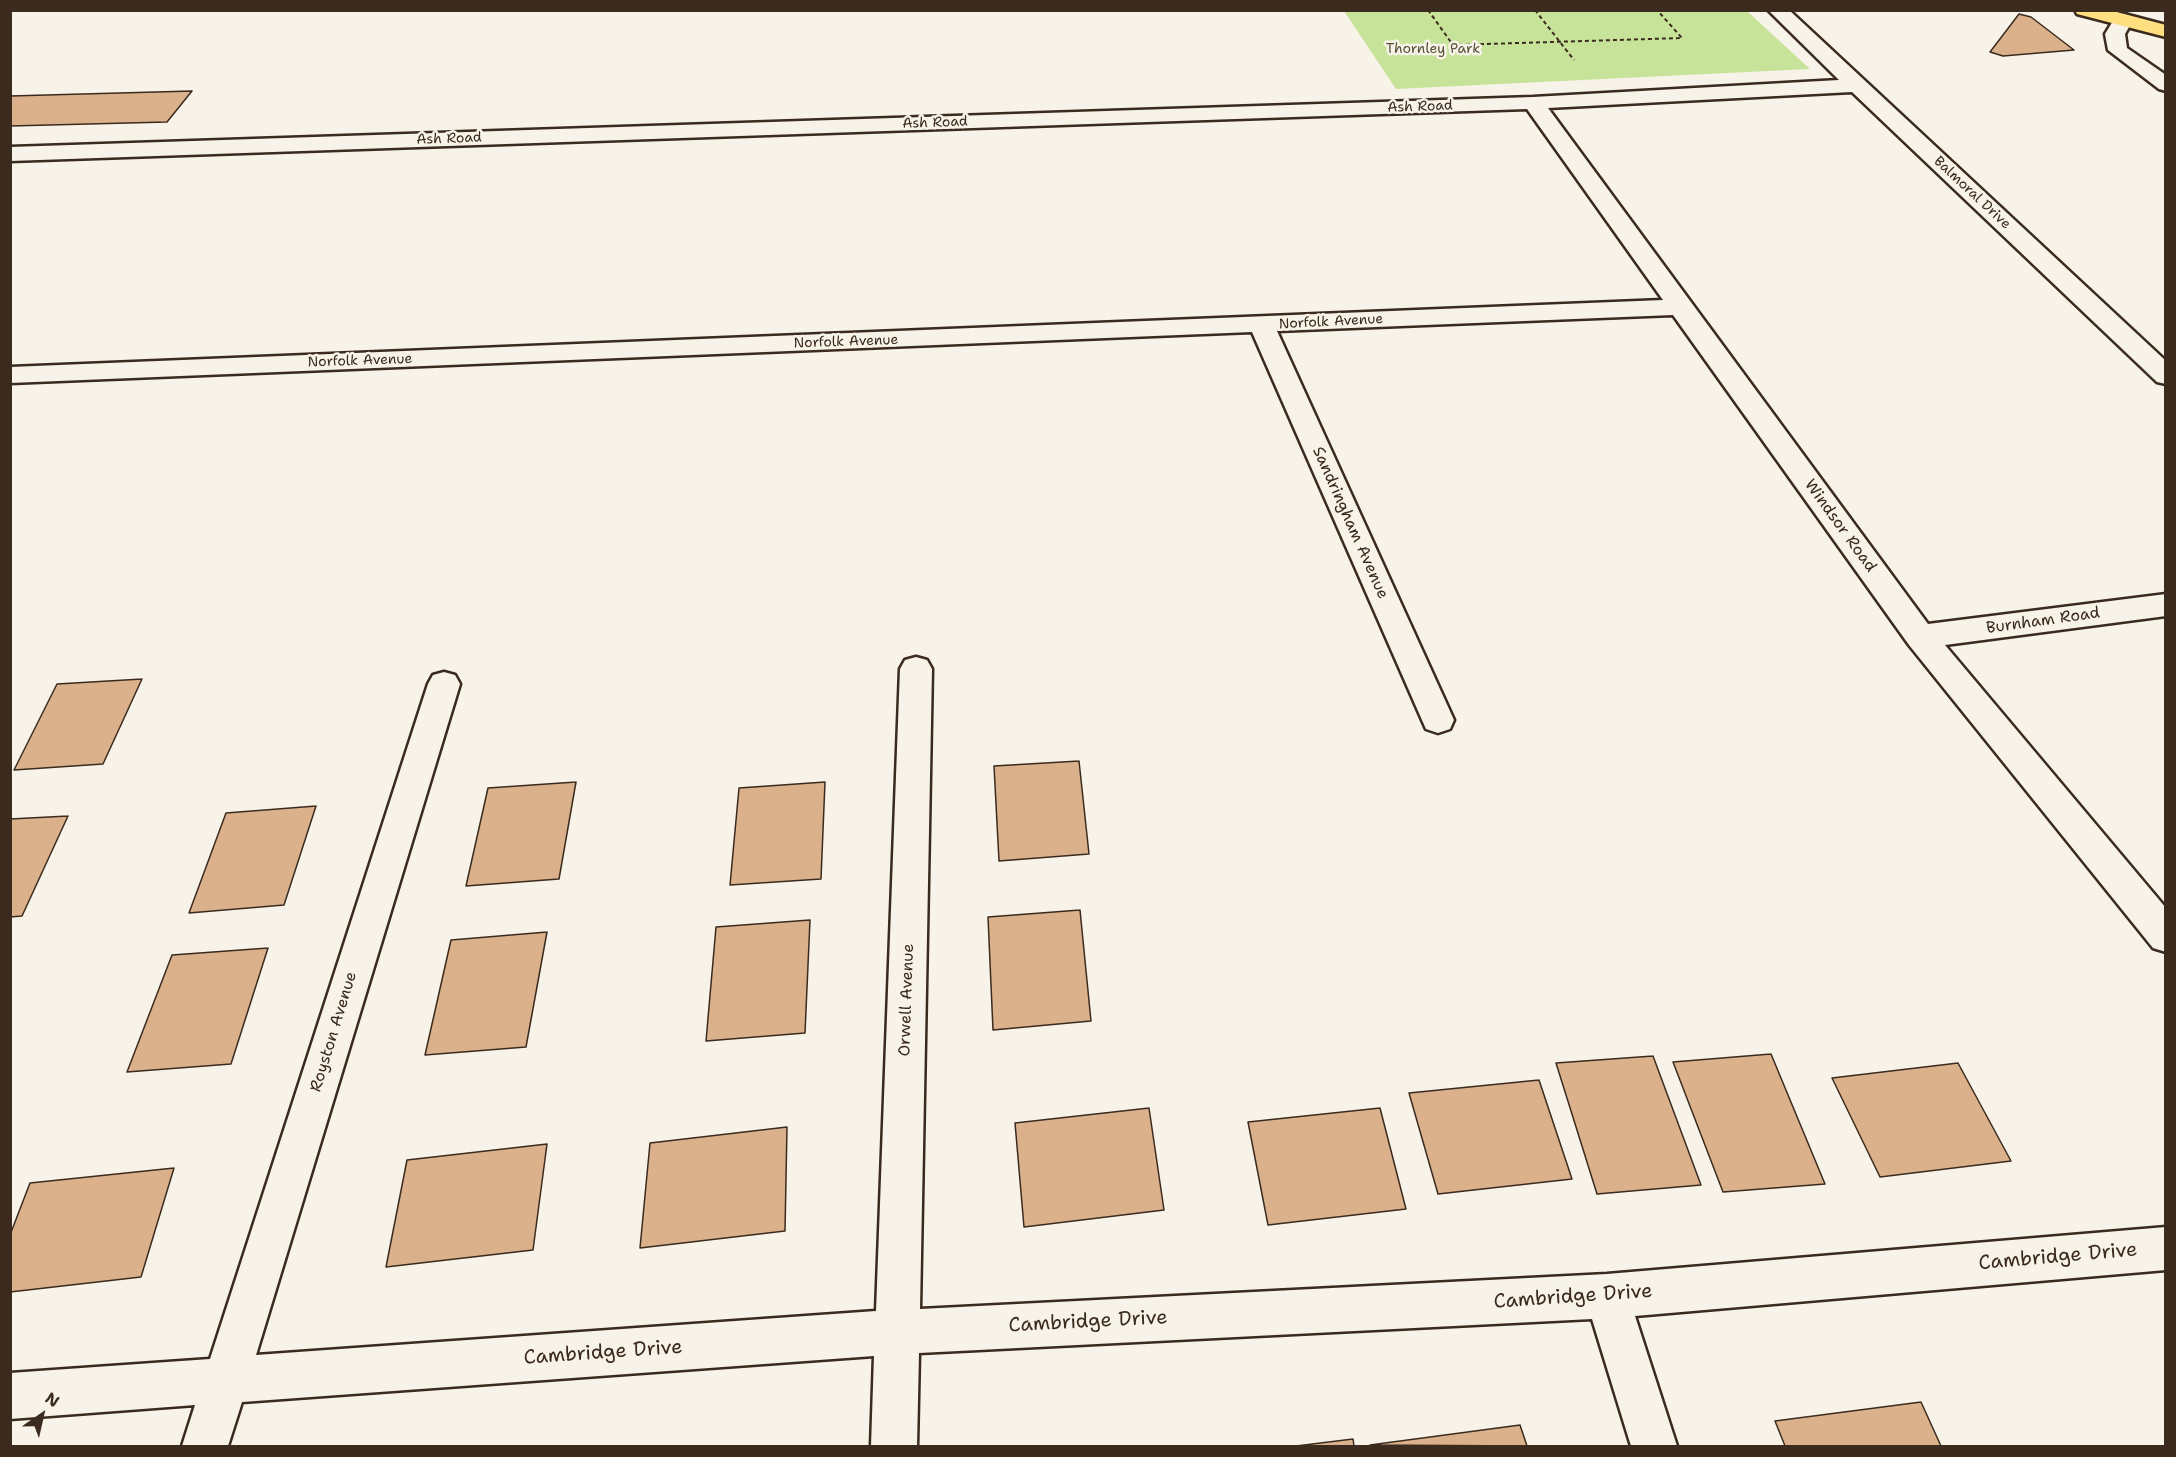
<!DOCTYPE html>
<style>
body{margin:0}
#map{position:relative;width:2176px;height:1457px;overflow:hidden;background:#f7f3e8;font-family:"Shantell Sans",sans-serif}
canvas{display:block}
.frame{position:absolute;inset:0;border:12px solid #3b2a1e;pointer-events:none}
.north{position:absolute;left:12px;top:1385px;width:60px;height:60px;-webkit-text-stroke:4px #f7f3e8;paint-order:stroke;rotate:34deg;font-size:16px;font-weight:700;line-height:24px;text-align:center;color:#3b2a1e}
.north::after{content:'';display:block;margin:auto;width:21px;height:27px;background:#3b2a1e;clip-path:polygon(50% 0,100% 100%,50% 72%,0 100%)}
</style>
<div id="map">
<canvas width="2176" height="1457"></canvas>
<div class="frame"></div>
<div class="north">N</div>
</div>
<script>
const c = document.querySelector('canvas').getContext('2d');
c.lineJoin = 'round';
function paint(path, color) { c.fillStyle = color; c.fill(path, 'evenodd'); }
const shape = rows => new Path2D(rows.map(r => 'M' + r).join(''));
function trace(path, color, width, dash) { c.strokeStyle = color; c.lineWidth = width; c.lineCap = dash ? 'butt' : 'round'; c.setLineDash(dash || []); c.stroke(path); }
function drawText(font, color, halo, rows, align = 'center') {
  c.font = font + ' "Shantell Sans",sans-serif'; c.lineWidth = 5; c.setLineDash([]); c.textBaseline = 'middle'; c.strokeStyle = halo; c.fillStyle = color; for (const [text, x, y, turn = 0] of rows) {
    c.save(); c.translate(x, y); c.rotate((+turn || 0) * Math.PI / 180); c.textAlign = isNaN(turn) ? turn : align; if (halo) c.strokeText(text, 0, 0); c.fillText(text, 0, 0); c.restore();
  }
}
const green = shape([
 [1344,11,1747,11,1810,69,1396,89]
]);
const building = shape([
 [2019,14,2031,17,2074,50,2003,56,1990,52,2019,14],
 [192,91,167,122,10,126,10,96,192,91],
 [142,679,103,764,14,770,57,684,142,679],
 [1079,761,1089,854,999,861,994,766,1079,761],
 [576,782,559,879,466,886,488,788,576,782],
 [825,782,821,879,730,885,739,788,825,782],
 [316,806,284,905,189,913,226,813,316,806],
 [68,816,22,916,10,917,10,819,68,816],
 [1080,910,1091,1021,993,1030,988,917,1080,910],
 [810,920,805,1033,706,1041,716,927,810,920],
 [547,932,526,1047,425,1055,451,940,547,932],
 [268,948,231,1064,127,1072,172,955,268,948],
 [1771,1054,1825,1184,1723,1192,1673,1062,1771,1054],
 [1653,1056,1701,1185,1597,1194,1556,1063,1653,1056],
 [1958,1063,2011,1161,1880,1177,1832,1078,1958,1063],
 [1539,1080,1572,1179,1438,1194,1409,1093,1539,1080],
 [1149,1108,1164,1210,1024,1227,1015,1123,1149,1108],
 [1380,1108,1406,1209,1268,1225,1248,1122,1380,1108],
 [787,1127,785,1231,640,1248,650,1143,787,1127],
 [547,1144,533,1250,386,1267,407,1160,547,1144],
 [174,1168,141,1277,10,1292,10,1235,30,1183,174,1168],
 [1921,1402,1941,1446,1785,1446,1775,1421,1921,1402],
 [1520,1425,1527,1446,1370,1445,1520,1425],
 [1353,1439,1354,1446,1296,1446,1353,1439]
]);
const path = shape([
 [1428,10,1453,45,1682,38,1657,10],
 [1535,10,1574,60]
]);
const minor = shape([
 [1768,10,1789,10,2166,361,2166,384,2157,382,1852,92,1548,108,1928,624,2166,594,2166,616,1945,645,2166,908,2166,952,2153,948,1909,645,1673,315,1277,331,1454,720,1450,729,1438,733,1426,729,1422,720,1252,332,10,383,10,367,1663,300,1527,109,10,161,10,147,1533,97,1839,80,1768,10],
 [2123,14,2130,16,2133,20,2125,34,2127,48,2166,75,2166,91,2159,89,2108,50,2105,34,2116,16,2123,14],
 [916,657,927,660,932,669,920,1309,1607,1274,2166,1227,2166,1270,1635,1316,1677,1446,1631,1446,1592,1319,919,1353,917,1446,871,1446,874,1356,242,1402,228,1446,182,1446,195,1405,10,1419,10,1373,210,1359,428,684,433,675,444,672,455,675,460,684,256,1355,876,1311,900,669,905,660,916,657]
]);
const trunk = shape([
 [2075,10,2109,10,2166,25,2166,37,2077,14,2075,10]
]);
const farParknames = [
 ["Thornley Park",1433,49]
];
const farStreetnames = [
 ["Ash Road",1420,107,-2],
 ["Ash Road",935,123,-2],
 ["Ash Road",449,139,-2],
 ["Balmoral Drive",1972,193,43],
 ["Norfolk Avenue",1331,322,-3],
 ["Norfolk Avenue",846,342,-2],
 ["Norfolk Avenue",360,361,-2]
];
const streetNames = [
 ["Sandringham Avenue",1350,523,66],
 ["Windsor Road",1840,526,54],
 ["Burnham Road",2043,621,-8],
 ["Orwell Avenue",907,1000,-88],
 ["Royston Avenue",334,1032,-73]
];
const nearStreetnames = [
 ["Cambridge Drive",2058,1257,-5],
 ["Cambridge Drive",1573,1297,-4],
 ["Cambridge Drive",1088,1322,-3],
 ["Cambridge Drive",603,1353,-4]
];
paint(green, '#c7e39a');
paint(building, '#dab18b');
trace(building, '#3b2a1e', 1.5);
trace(minor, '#3b2a1e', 5);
trace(trunk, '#3b2a1e', 5);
trace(path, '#3b2a1e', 2, [4, 3]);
paint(minor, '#f7f3e8');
paint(trunk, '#ffdf80');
drawText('14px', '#574f37', '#f7f3e8', farParknames);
drawText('14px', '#3b2a1e', '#f7f3e8', farStreetnames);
drawText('16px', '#3b2a1e', '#f7f3e8', streetNames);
drawText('20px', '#3b2a1e', '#f7f3e8', nearStreetnames);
</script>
